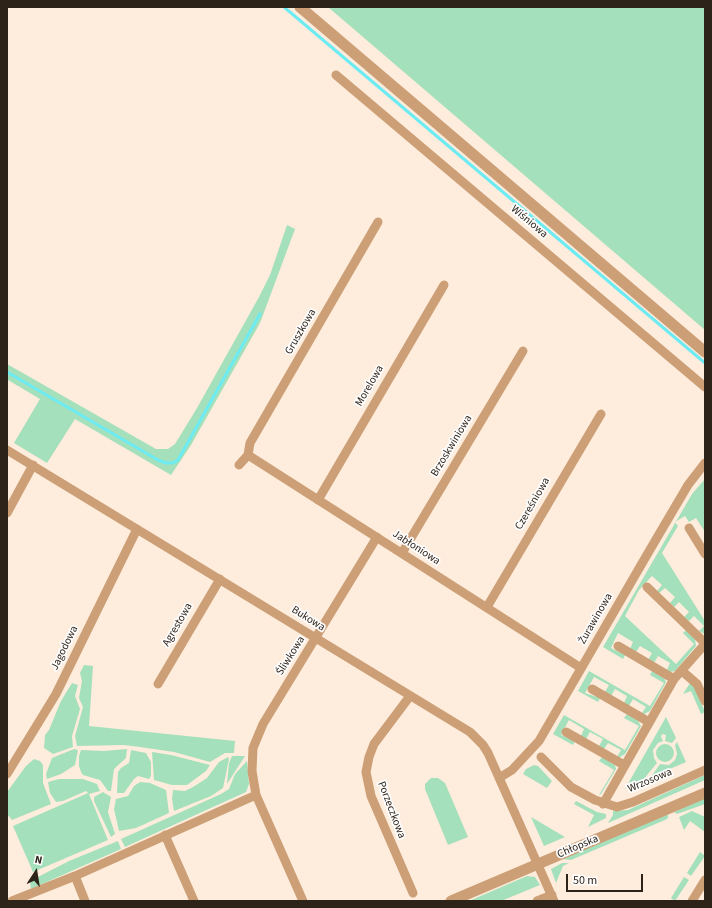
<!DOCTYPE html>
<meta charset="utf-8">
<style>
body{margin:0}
#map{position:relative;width:712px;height:908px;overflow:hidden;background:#feecdc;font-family:"Source Sans 3",sans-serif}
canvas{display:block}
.frame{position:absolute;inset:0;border:8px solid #2e2319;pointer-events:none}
.north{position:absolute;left:16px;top:852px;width:40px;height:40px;-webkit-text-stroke:3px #fdfdfd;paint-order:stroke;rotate:12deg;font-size:11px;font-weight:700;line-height:16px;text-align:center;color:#2e2319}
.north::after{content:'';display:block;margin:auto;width:14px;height:18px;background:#2e2319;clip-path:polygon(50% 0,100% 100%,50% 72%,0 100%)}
.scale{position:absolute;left:566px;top:874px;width:77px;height:18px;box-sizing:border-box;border:2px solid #2e2319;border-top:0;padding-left:5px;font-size:12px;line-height:14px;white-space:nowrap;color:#2e2319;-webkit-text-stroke:3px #fdfdfd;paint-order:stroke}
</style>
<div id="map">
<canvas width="712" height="908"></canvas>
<div class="frame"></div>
<div class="north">N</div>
<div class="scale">50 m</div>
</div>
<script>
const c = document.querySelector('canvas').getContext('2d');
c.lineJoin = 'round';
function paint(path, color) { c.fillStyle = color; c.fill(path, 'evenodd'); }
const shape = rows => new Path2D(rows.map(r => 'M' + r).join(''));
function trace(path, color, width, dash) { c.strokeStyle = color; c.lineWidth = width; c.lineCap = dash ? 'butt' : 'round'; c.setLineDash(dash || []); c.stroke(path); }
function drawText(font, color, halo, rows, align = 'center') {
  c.font = font + ' "Source Sans 3",sans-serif'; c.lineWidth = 3.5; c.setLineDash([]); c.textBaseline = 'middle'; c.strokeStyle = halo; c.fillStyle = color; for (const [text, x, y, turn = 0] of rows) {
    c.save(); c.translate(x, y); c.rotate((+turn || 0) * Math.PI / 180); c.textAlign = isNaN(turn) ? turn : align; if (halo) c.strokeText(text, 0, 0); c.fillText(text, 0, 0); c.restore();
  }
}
const green = shape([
 [328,7,705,7,705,330],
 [287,225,295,229,260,323,191,445,171,475,75,419,47,463,14,443,40,399,8,380,7,381,7,364,156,449,168,449,175,444,197,408,259,297,270,275],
 [705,479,705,532,696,518,689,522,685,516,675,522,678,526,662,553,705,621,705,634,699,631,704,626,694,616,689,621,684,617,689,612,679,602,674,607,670,603,675,597,665,588,659,593,657,591,662,585,652,576,639,590,625,616,676,664,694,644,683,633,686,630,695,639,696,646,675,671,670,672,667,670,670,663,658,656,654,663,648,660,652,653,640,646,636,652,630,649,633,642,618,633,611,648,625,655,623,659,603,647,692,494],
 [84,665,93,666,89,726,235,741,234,753,225,753,210,762,174,752,140,747,124,745,77,746,75,736,83,707,79,698,82,681,80,673],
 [589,671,650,706,664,683,650,675,652,671,664,678,666,682,650,711,644,714,642,713,646,707,633,699,629,706,624,703,627,696,615,689,611,696,605,692,609,685,594,677,585,693,600,698,598,702,578,691],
 [72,683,78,685,75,696,80,709,72,736,73,747,53,754,44,748,45,735,49,730,61,701],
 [690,683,694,686,705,712,701,714,691,691,683,694],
 [627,714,638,721,641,726,625,754,620,757,617,757,621,750,608,743,604,749,599,746,603,739,590,732,586,739,581,736,584,729,569,720,561,735,575,741,573,745,553,734,564,715,625,750,639,726,624,718],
 [666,717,676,738,672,743,665,741,666,735,662,734,661,737,663,741,658,743,653,750,654,758,657,763,643,780,625,789],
 [677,742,686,762,651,777,660,764,669,765,675,760,677,754,675,745],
 '656 753a9 9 0 1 1 18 0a9 9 0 1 1-18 0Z',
 [74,749,78,750,75,765,61,774,47,779,46,774,52,758],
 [127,749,126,758,114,769,111,791,108,791,100,780,83,775,81,772,79,766,79,756,81,750,104,751],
 [131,750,146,753,151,762,151,776,149,779,138,776,134,779,124,793,117,793,118,772,121,768,129,763],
 [152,752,171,755,210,765,206,771,187,785,172,785,154,780],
 [232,756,245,756,227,784,229,763],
 [228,757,229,759,223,788,211,796,174,811,172,799,173,790,185,791,193,787,207,778,219,762],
 [602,757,615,765,616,769,601,794,599,795,614,770,599,761],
 [34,759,40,761,43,765,43,783,51,804,12,820,7,814,7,792,26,766],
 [247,761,249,784,246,792,125,847,121,839,221,794,229,789,235,774],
 [534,765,538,766,552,781,547,788,523,774,526,769],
 [705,775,705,780,608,823,613,815,613,811,628,810],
 [431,778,438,778,445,783,468,837,448,845,425,789,425,784],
 [59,779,83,779,97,784,100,791,89,794,108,840,33,872,13,826,88,793,86,791,63,801,56,802,50,793,48,782],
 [140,782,150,783,166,790,169,813,136,828,119,831,114,809,116,799,128,796,134,786],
 [103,792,111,797,108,812,115,834,111,837,94,801,94,797],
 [705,798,705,804,677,814,674,812],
 [576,801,597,812,606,814,606,818,588,827,594,815,574,804],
 [692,811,705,817,705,832,690,821,684,830,679,817],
 [668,814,668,818,665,820,571,860,562,859],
 [531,817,565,837,544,846],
 [118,841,121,849,31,889,30,881,69,861],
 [700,852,705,856,691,876,687,873],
 [562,863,569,863,563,866,556,883,551,869],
 [527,876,535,877,540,885,501,901,469,901],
 [684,877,689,880,675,901,671,898]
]);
const stream = shape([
 [284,7,705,363],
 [7,372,158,460,166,463,173,463,178,460,260,314]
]);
const minor = shape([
 [336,75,705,387],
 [7,450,470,732,483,745,488,753,554,901],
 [248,455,250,443,378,222],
 [239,465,248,455,581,668],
 [318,500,444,285],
 [7,513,33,465],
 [689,528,705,554],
 [402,553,523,351],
 [647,587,705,643],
 [487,607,601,414],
 [618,646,674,679],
 [682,671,697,684,705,701],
 [158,684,220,579],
 [592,689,649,722],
 [410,696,374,744,369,757,366,772,371,796,413,893],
 [566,732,624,765],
 [541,757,571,787,595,800,617,807,633,802,705,770],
 [7,774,56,694,137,529],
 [499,778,512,770,539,741,648,553,688,485,705,463],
 [603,804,674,679,705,644],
 [165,835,194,901],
 [75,876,85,901],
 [12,901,75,876,256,795],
 [303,901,256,795,252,771,253,748,263,724,377,537],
 [537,901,552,895],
 [692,901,705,880]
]);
const tertiary = shape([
 [300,7,705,352],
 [451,901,705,793]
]);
const streetNames = [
 ["Wiśniowa",529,222,40],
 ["Gruszkowa",301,332,-60],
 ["Morelowa",370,386,-60],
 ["Brzoskwiniowa",452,446,-59],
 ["Czereśniowa",533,504,-60],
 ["Jabłoniowa",416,548,33],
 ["Bukowa",308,619,32],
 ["Żurawinowa",596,619,-60],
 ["Agrestowa",178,625,-60],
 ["Jagodowa",65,648,-64],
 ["Śliwkowa",291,656,-58],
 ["Wrzosowa",650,781,-23],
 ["Porzeczkowa",391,810,69],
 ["Chłopska",578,847,-23]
];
paint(green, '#a4e0bb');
trace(stream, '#6debf3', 3);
trace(minor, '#cc9f76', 9);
trace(tertiary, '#cc9f76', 11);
drawText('11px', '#2e2319', '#fdfdfd', streetNames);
</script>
